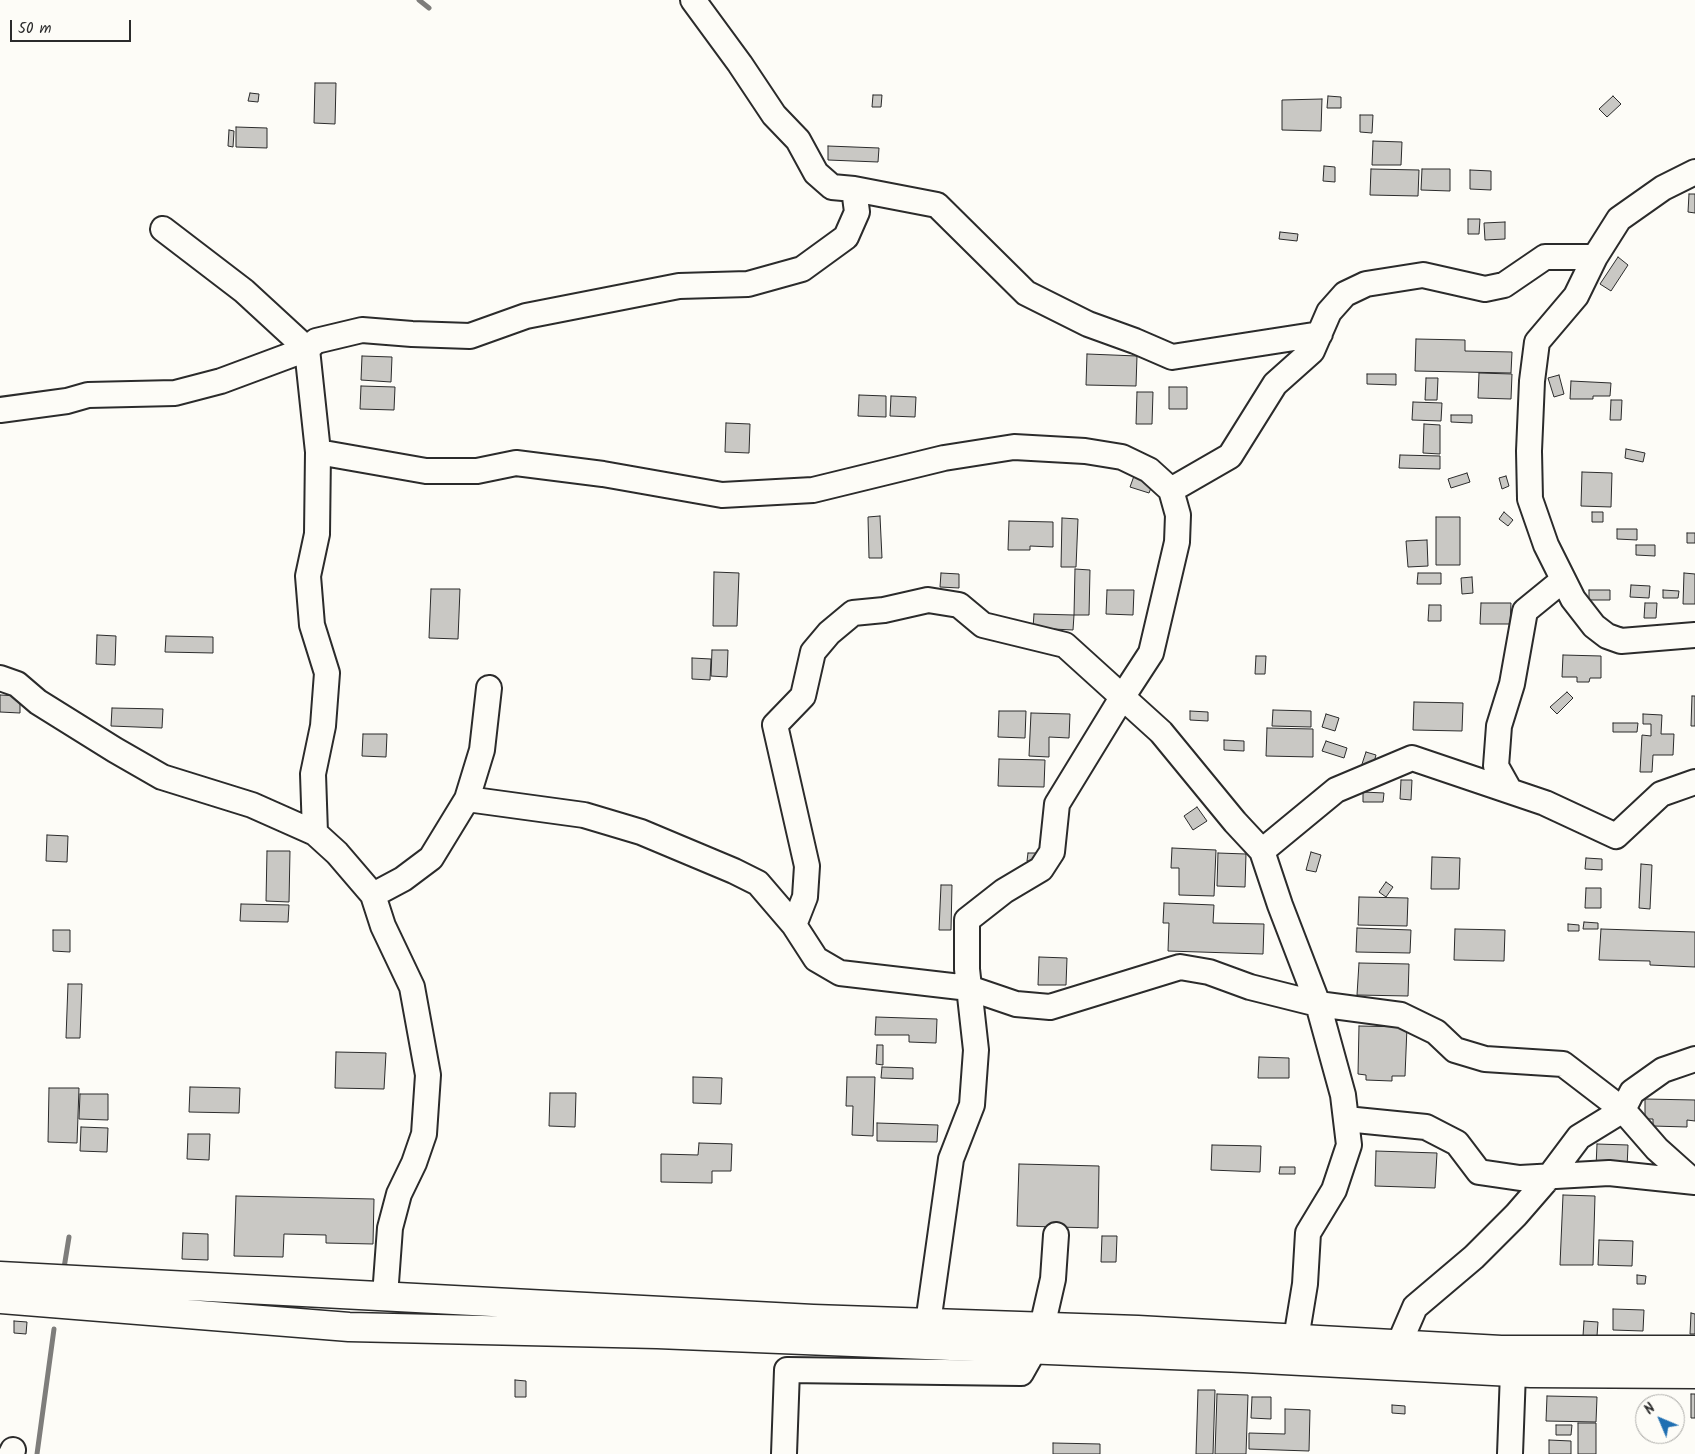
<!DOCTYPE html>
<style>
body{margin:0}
#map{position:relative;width:1695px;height:1454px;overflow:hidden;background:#fdfcf7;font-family:Kalam,sans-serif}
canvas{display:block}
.north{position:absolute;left:1635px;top:1394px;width:50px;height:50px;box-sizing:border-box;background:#fdfcf7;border:1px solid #a9a8a5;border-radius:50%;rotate:315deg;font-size:14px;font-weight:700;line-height:20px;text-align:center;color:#2b2b2b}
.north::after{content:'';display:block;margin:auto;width:18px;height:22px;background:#1f6fb2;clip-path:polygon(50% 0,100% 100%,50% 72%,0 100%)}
.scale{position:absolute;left:10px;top:20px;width:121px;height:22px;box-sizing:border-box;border:2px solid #2b2b2b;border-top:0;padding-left:6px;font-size:15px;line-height:18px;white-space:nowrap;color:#2b2b2b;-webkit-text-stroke:4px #fdfcf7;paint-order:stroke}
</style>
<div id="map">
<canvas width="1695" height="1454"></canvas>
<div class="north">N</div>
<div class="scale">50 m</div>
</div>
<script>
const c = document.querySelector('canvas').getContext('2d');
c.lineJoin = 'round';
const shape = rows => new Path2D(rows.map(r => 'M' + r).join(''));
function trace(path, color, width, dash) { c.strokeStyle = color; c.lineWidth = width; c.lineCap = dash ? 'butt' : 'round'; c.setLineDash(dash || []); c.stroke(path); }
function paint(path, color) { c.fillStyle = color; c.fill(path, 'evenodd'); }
const stream = shape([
 [419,0,429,8],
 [64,1268,69,1237],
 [37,1454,54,1329]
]);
const building = shape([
 [315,83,336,83,335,124,314,123,315,83],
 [250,93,259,94,258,102,248,101,250,93],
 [873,95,882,95,881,107,872,107,873,95],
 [1328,96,1341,97,1341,108,1327,108,1328,96],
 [1613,96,1621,104,1607,117,1599,109,1613,96],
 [1322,99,1321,131,1282,130,1282,100,1322,99],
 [1360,115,1373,115,1372,133,1360,132,1360,115],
 [236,127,267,128,267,148,236,147,236,127],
 [229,130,234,131,233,147,228,146,229,130],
 [1373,141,1402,142,1401,165,1372,165,1373,141],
 [828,146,879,148,878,162,828,160,828,146],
 [1324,166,1335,167,1335,182,1323,181,1324,166],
 [1371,169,1419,170,1418,196,1370,195,1371,169],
 [1422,169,1450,169,1450,191,1421,190,1422,169],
 [1470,170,1491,171,1491,190,1470,189,1470,170],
 [1689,194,1695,194,1695,213,1688,212,1689,194],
 [1468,219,1480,219,1479,234,1468,234,1468,219],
 [1505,222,1505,239,1485,240,1484,223,1505,222],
 [1280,232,1298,234,1297,241,1279,239,1280,232],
 [1618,257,1628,265,1611,291,1600,284,1618,257],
 [1416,339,1465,340,1465,351,1512,352,1511,373,1415,371,1416,339],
 [1087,354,1137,356,1136,386,1086,385,1087,354],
 [362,356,392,357,391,382,361,380,362,356],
 [1479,373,1512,374,1511,399,1478,398,1479,373],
 [1367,374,1396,374,1396,385,1367,384,1367,374],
 [1559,375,1564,394,1554,397,1548,378,1559,375],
 [1426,378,1438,378,1437,400,1425,400,1426,378],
 [1571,381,1611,383,1610,396,1593,396,1593,399,1570,399,1571,381],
 [361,386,395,387,394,410,360,409,361,386],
 [1169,387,1187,387,1187,409,1169,409,1169,387],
 [1137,392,1153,392,1152,424,1136,424,1137,392],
 [859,395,886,396,886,417,858,416,859,395],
 [891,396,916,397,915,417,890,416,891,396],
 [1611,400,1622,400,1621,420,1610,420,1611,400],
 [1413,402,1442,403,1441,421,1412,420,1413,402],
 [1451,415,1472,415,1472,423,1451,422,1451,415],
 [726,423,750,424,749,453,725,452,726,423],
 [1424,424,1440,425,1440,454,1423,453,1424,424],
 [1626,449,1645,453,1643,462,1625,458,1626,449],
 [1400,455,1440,456,1440,469,1399,468,1400,455],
 [1582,472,1612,473,1611,507,1581,506,1582,472],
 [1467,473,1470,482,1451,488,1448,479,1467,473],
 [1134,476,1153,483,1149,493,1130,487,1134,476],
 [1506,476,1509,486,1502,489,1499,478,1506,476],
 [1504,512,1513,520,1508,526,1499,519,1504,512],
 [1592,512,1603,512,1603,522,1592,522,1592,512],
 [880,516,882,558,869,558,868,517,880,516],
 [1436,517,1460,517,1460,565,1436,565,1436,517],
 [1062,518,1078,519,1076,567,1061,567,1062,518],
 [1009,521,1053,522,1053,547,1030,546,1030,550,1008,550,1009,521],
 [1617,529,1637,529,1637,540,1617,539,1617,529],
 [1687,533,1695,533,1695,543,1687,543,1687,533],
 [1427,540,1428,566,1408,567,1406,541,1427,540],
 [1636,545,1655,545,1655,556,1636,555,1636,545],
 [1075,569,1090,570,1089,615,1074,615,1075,569],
 [714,572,739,573,737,626,713,626,714,572],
 [941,573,959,574,959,588,940,587,941,573],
 [1418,573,1441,573,1441,584,1417,584,1418,573],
 [1684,573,1695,574,1695,604,1683,604,1684,573],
 [1472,577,1473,593,1462,594,1461,578,1472,577],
 [1631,585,1650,586,1649,598,1630,597,1631,585],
 [431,589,460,589,458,639,429,638,431,589],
 [1107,590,1134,590,1133,615,1106,614,1107,590],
 [1589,590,1610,590,1610,600,1589,600,1589,590],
 [1663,590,1679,591,1678,598,1663,598,1663,590],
 [1481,603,1511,603,1510,624,1480,624,1481,603],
 [1645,603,1657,603,1656,618,1644,618,1645,603],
 [1429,605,1441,605,1441,621,1428,621,1429,605],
 [1034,614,1074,615,1073,630,1033,628,1034,614],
 [97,635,116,636,115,665,96,664,97,635],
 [166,636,213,637,213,653,165,652,166,636],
 [712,650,728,650,727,677,711,676,712,650],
 [1563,655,1601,656,1601,678,1590,678,1589,682,1577,682,1577,677,1562,677,1563,655],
 [1256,656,1266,656,1265,674,1255,674,1256,656],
 [692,658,711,659,710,680,692,679,692,658],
 [1567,692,1573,698,1557,714,1550,707,1567,692],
 [0,695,20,696,20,713,0,712,0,695],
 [1692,696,1695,696,1695,726,1691,726,1692,696],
 [1414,702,1463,703,1462,731,1413,730,1414,702],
 [112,708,163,709,162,728,111,726,112,708],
 [1273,710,1311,711,1311,727,1272,726,1273,710],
 [999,711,1026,711,1025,738,998,737,999,711],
 [1190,711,1208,712,1208,721,1190,720,1190,711],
 [1031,713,1070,714,1069,738,1049,737,1049,757,1029,756,1031,713],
 [1326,714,1339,718,1335,731,1322,727,1326,714],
 [1643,714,1662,715,1661,734,1674,734,1673,755,1653,755,1652,772,1640,772,1642,735,1651,736,1651,724,1643,724,1643,714],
 [1613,723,1638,723,1637,732,1613,732,1613,723],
 [1267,728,1313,729,1313,757,1266,756,1267,728],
 [363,734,387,734,386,757,362,756,363,734],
 [1224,740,1244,741,1244,751,1224,750,1224,740],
 [1326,741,1347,748,1344,758,1322,751,1326,741],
 [1366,752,1376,755,1371,773,1360,770,1366,752],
 [999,759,1045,760,1044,787,998,786,999,759],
 [1401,780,1412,780,1411,800,1400,799,1401,780],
 [1363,792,1384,793,1383,802,1363,802,1363,792],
 [1197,807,1207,821,1193,830,1184,816,1197,807],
 [47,835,68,836,67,862,46,861,47,835],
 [1172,848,1216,850,1214,896,1179,895,1179,868,1171,868,1172,848],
 [267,851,290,851,289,902,266,901,267,851],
 [1311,852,1321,855,1316,872,1306,870,1311,852],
 [1028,853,1042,853,1042,861,1027,861,1028,853],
 [1218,853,1246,854,1245,887,1217,886,1218,853],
 [1432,857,1460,858,1459,889,1431,889,1432,857],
 [1586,858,1602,859,1602,870,1585,869,1586,858],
 [1641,864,1652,865,1650,909,1639,908,1641,864],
 [1386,882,1393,887,1386,897,1379,892,1386,882],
 [941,885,952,885,951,930,939,930,941,885],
 [1586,888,1601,888,1601,908,1585,908,1586,888],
 [1359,897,1408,898,1407,926,1358,925,1359,897],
 [1164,903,1214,905,1213,923,1264,924,1263,954,1168,951,1169,923,1163,923,1164,903],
 [241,904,289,905,288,922,240,921,241,904],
 [1584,922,1598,923,1598,929,1583,929,1584,922],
 [1568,924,1579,925,1579,931,1568,931,1568,924],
 [1357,928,1411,930,1410,953,1356,952,1357,928],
 [1455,929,1505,930,1504,961,1454,960,1455,929],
 [1601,929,1695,932,1695,967,1650,965,1650,961,1599,960,1601,929],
 [53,930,70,930,70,952,53,951,53,930],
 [1039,957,1067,958,1066,985,1038,985,1039,957],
 [1359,963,1409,964,1408,996,1357,995,1359,963],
 [68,984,82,984,80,1038,66,1038,68,984],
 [876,1017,937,1019,936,1043,909,1042,909,1035,875,1035,876,1017],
 [1359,1026,1407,1027,1405,1076,1392,1076,1392,1081,1366,1080,1366,1075,1358,1074,1359,1026],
 [877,1045,883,1045,883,1065,876,1064,877,1045],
 [336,1052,386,1053,384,1089,335,1088,336,1052],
 [1259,1057,1289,1058,1289,1078,1258,1078,1259,1057],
 [882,1067,913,1068,913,1079,881,1078,882,1067],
 [693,1077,722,1078,721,1104,693,1103,693,1077],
 [847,1077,875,1077,873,1136,852,1135,853,1106,846,1106,847,1077],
 [190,1087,240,1088,239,1113,189,1112,190,1087],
 [49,1088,79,1088,77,1143,48,1142,49,1088],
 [550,1093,576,1093,575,1127,549,1126,550,1093],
 [80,1094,108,1094,108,1120,79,1119,80,1094],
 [1645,1099,1695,1100,1695,1121,1687,1120,1687,1127,1653,1126,1653,1119,1645,1119,1645,1099],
 [877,1123,938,1125,937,1142,877,1141,877,1123],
 [81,1127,108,1128,107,1152,80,1151,81,1127],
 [188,1134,210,1134,209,1160,187,1159,188,1134],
 [699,1143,732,1144,731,1171,712,1171,712,1183,661,1182,661,1154,698,1155,699,1143],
 [1597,1144,1628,1145,1627,1168,1596,1167,1597,1144],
 [1212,1145,1261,1146,1260,1172,1211,1170,1212,1145],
 [1376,1151,1437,1153,1435,1188,1375,1186,1376,1151],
 [1019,1164,1099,1166,1098,1228,1017,1226,1019,1164],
 [1280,1167,1295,1167,1295,1174,1279,1174,1280,1167],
 [1563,1195,1595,1196,1593,1265,1560,1265,1563,1195],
 [236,1196,374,1199,373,1244,326,1243,326,1235,284,1234,283,1257,234,1256,236,1196],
 [183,1233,208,1234,208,1260,182,1259,183,1233],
 [1102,1236,1117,1236,1116,1262,1101,1262,1102,1236],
 [1599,1240,1633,1241,1632,1266,1598,1265,1599,1240],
 [1637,1275,1646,1276,1645,1284,1637,1284,1637,1275],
 [1613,1309,1644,1310,1643,1331,1613,1330,1613,1309],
 [1691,1313,1695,1314,1695,1334,1690,1334,1691,1313],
 [14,1321,27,1322,26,1334,14,1333,14,1321],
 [1584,1321,1598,1322,1597,1336,1583,1336,1584,1321],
 [515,1380,526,1381,526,1397,515,1397,515,1380],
 [1198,1390,1215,1390,1213,1454,1196,1454,1198,1390],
 [1217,1394,1248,1395,1246,1454,1215,1454,1217,1394],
 [1691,1394,1695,1394,1695,1418,1691,1418,1691,1394],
 [1547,1396,1597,1397,1596,1422,1546,1421,1547,1396],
 [1252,1397,1271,1397,1271,1419,1251,1418,1252,1397],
 [1392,1405,1405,1406,1405,1414,1392,1413,1392,1405],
 [1285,1409,1310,1410,1309,1451,1249,1449,1249,1433,1285,1434,1285,1409],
 [1578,1423,1596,1423,1596,1454,1578,1454,1578,1423],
 [1556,1425,1572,1425,1571,1435,1556,1435,1556,1425],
 [1549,1440,1571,1441,1571,1454,1549,1454,1549,1440],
 [1053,1443,1100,1444,1100,1454,1053,1454,1053,1443]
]);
const minor = shape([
 [693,0,740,64,774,115,798,140,816,173,832,187,854,189,937,205,1026,293,1088,324,1135,341,1172,357,1320,334],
 [1695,172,1663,188,1619,219,1595,257,1576,296,1537,342,1532,381,1529,451,1530,499,1546,545,1573,599,1594,626,1607,636,1621,641,1695,635],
 [163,229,244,291,307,349,318,452,317,534,308,576,312,625,327,673,323,726,313,774,315,833],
 [0,410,67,401,88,395,175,393,221,381,307,349,316,341,362,330,412,334,470,336,526,316,679,286,748,284,802,269,846,237,857,212,854,189],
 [318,452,426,471,477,471,516,463,603,474,722,495,813,490,944,458,1014,447,1085,451,1122,457,1149,470,1171,490,1178,515,1177,542,1151,653,1123,696,1057,804,1052,852,1041,869,1004,891,967,920,967,969,976,1050,972,1105,951,1159,928,1323],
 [1171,490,1230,456,1275,384,1312,351,1329,312,1345,294,1366,284,1423,275,1485,289,1504,285,1545,257,1595,257],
 [0,678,17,684,38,702,115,750,162,777,252,805,315,833,337,853,373,895,383,926,412,987,428,1075,424,1134,414,1163,399,1194,390,1228,385,1296],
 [1510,791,1496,766,1499,726,1512,684,1525,611,1563,580],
 [467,799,584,815,641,832,734,871,758,883,794,925,816,959,840,973,969,988,1016,1004,1050,1007,1180,967,1209,972,1250,987,1318,1004,1401,1015,1436,1032,1455,1050,1485,1059,1563,1064,1623,1110,1657,1149,1694,1182],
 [1262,851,1336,790,1412,758,1545,803,1616,836,1661,794,1695,782],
 [373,895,403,879,431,858,467,799,482,750,489,688],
 [794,925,805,897,807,866,775,725,803,696,813,652,829,633,853,613,884,610,928,600,959,605,983,625,1065,645,1161,732,1235,822,1262,851,1280,905,1318,1004,1343,1095,1349,1145,1334,1190,1308,1233,1305,1284,1296,1339,1301,1357],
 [1346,1119,1426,1127,1457,1143,1479,1172,1520,1178,1609,1173,1695,1182],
 [1046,1344,1042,1327,1053,1279,1056,1235],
 [1403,1360,1399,1344,1415,1307,1474,1257,1516,1215,1549,1177,1579,1137,1623,1110,1632,1092,1663,1070,1695,1059],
 [11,1454,13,1450],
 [784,1454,787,1370,1021,1373,1034,1350],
 [1510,1454,1513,1372]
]);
const major = shape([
 [0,1276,813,1319,1138,1330,1501,1350,1695,1350],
 [0,1299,349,1327,657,1334,1244,1358,1531,1373,1695,1374]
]);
trace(stream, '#7e7d7b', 5);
paint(building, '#c9c8c4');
trace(building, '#2b2b2b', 1);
trace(minor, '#2b2b2b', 28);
trace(major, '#2b2b2b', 31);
trace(minor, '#fdfcf7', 24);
trace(major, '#fdfcf7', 28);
</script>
